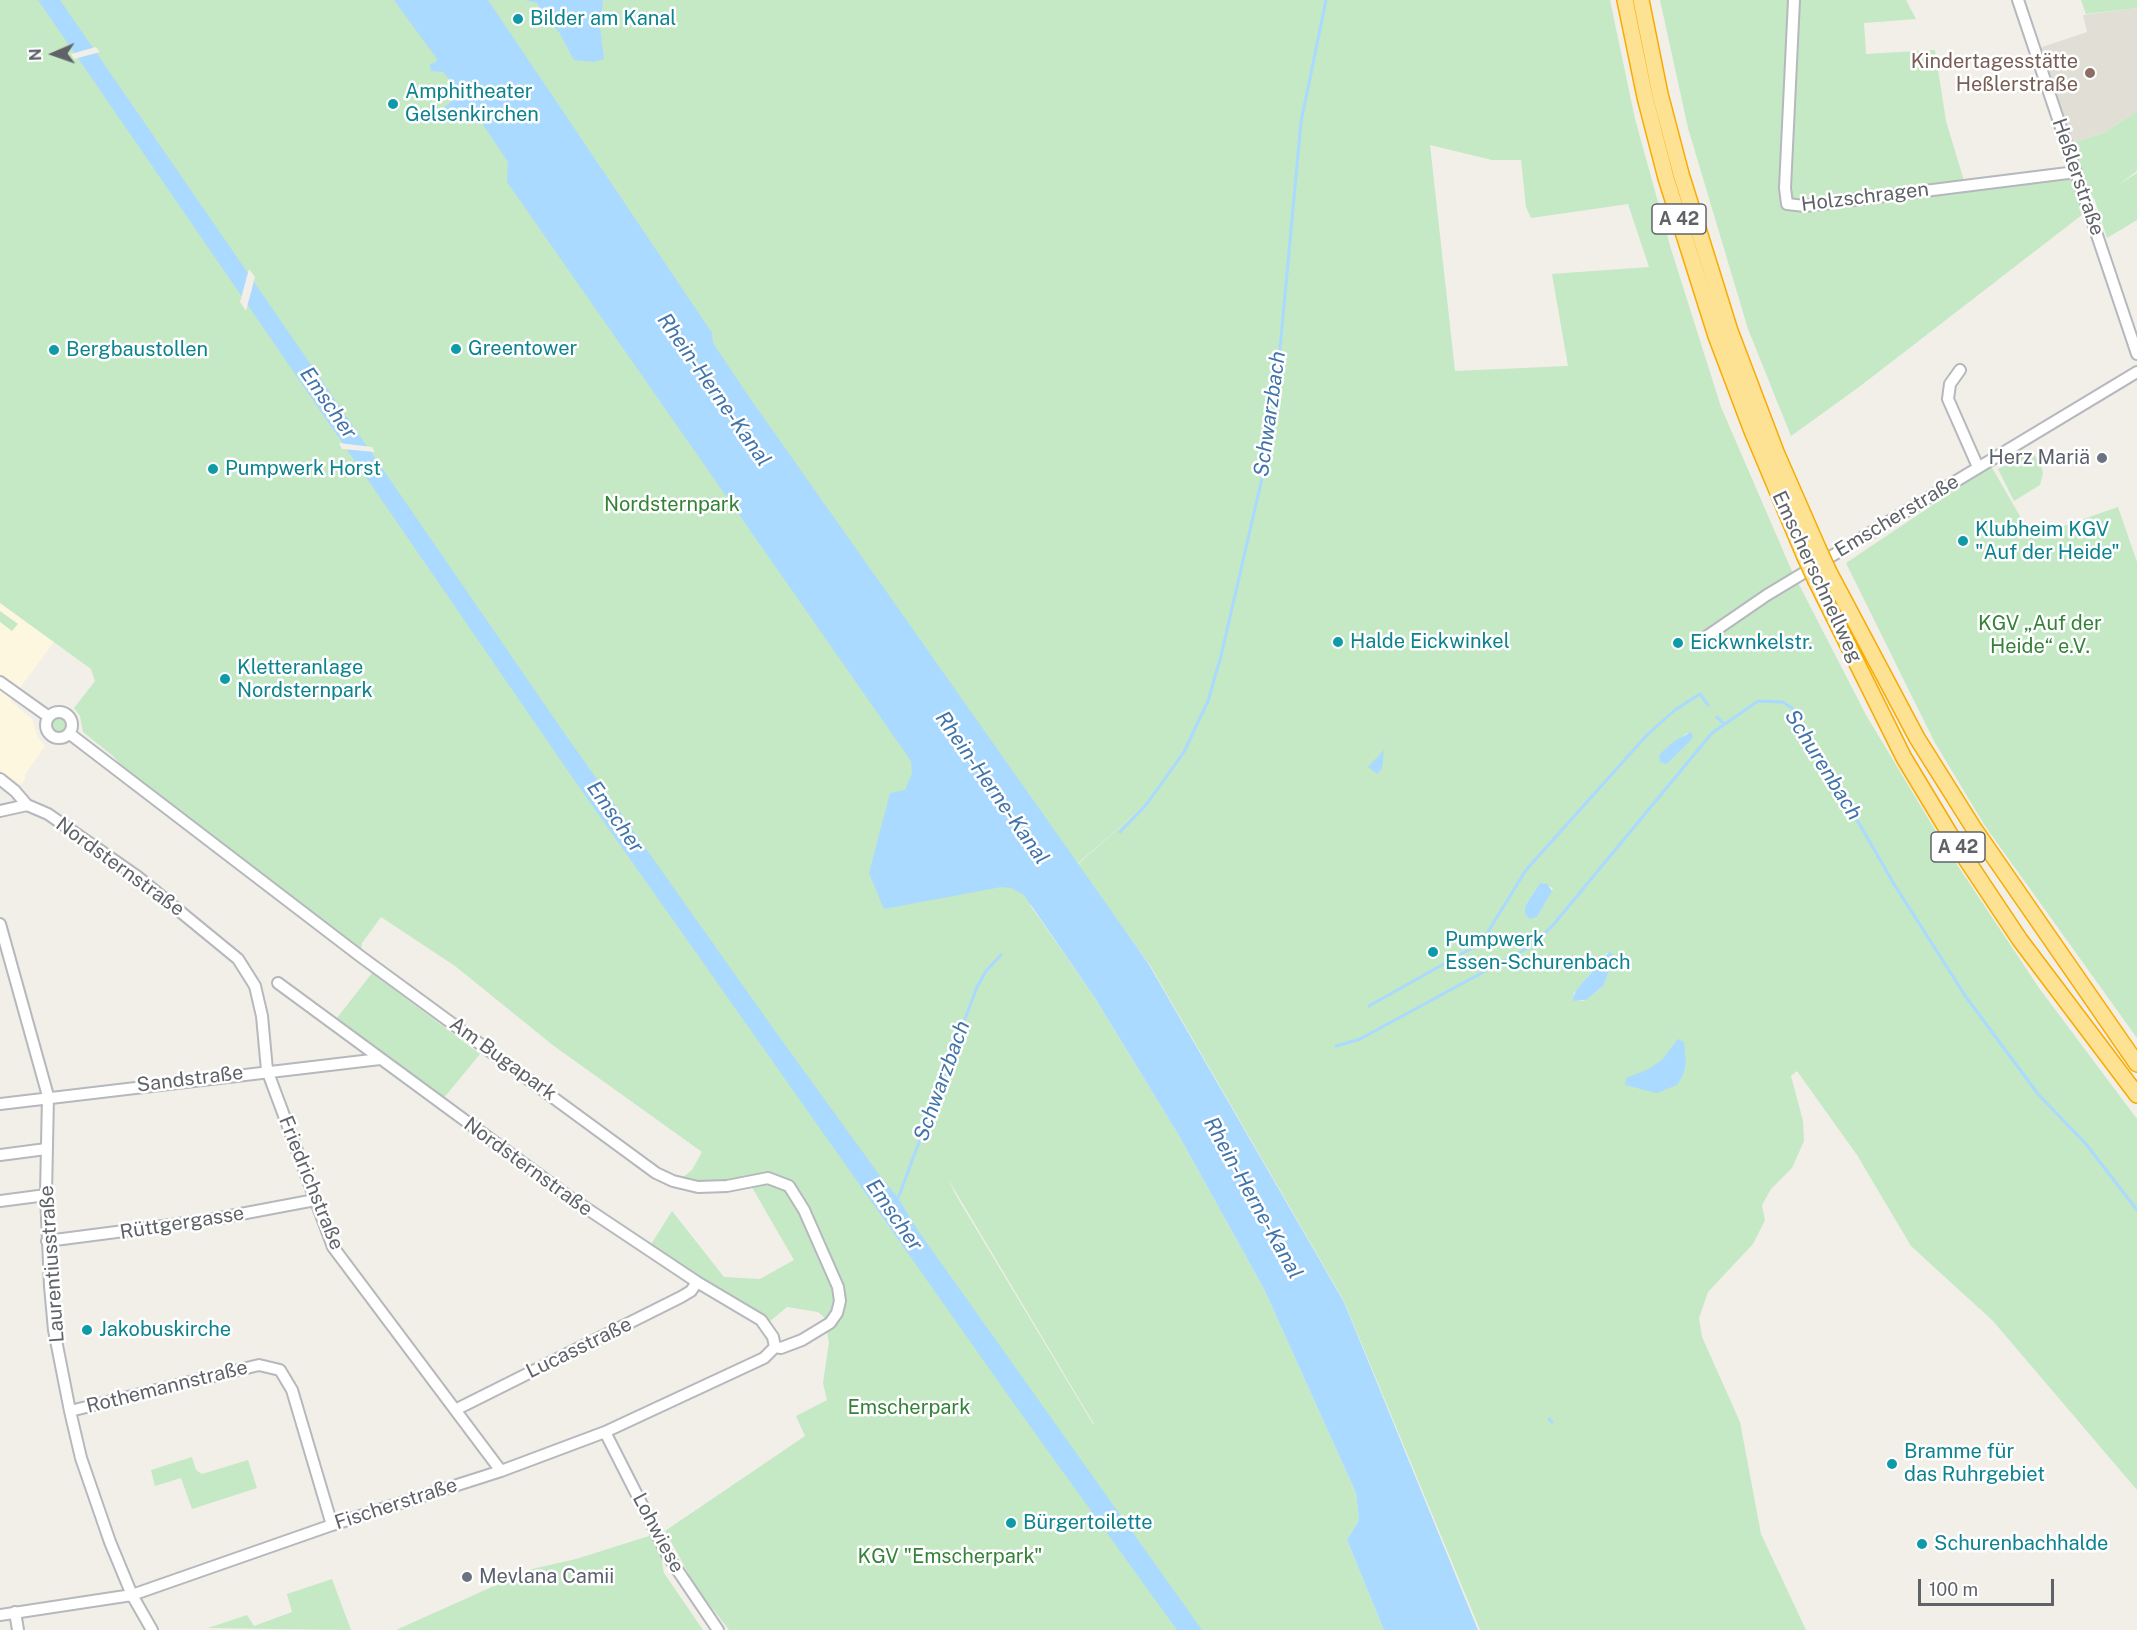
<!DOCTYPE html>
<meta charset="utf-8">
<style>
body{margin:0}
#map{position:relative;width:2137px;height:1630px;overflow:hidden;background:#f1efe8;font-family:"Public Sans",sans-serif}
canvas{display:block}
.north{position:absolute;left:24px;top:24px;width:60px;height:60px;-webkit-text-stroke:4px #fff;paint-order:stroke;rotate:268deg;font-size:16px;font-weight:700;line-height:24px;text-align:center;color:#5f6368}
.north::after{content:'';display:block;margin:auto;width:21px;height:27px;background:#5f6368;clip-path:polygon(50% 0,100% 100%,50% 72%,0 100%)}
.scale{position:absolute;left:1918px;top:1579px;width:136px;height:27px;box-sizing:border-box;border:3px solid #5f6368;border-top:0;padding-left:8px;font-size:18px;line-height:21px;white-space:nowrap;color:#5f6368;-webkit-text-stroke:4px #fff;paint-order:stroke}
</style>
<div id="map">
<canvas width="2137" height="1630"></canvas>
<div class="north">N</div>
<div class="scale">100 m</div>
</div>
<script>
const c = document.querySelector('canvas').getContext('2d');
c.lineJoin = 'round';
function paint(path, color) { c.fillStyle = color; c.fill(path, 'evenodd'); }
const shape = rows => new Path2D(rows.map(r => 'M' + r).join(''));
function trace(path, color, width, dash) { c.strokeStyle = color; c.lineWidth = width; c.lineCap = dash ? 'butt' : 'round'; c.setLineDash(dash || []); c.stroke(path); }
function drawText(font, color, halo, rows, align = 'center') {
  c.font = font + ' "Public Sans",sans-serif'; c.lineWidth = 5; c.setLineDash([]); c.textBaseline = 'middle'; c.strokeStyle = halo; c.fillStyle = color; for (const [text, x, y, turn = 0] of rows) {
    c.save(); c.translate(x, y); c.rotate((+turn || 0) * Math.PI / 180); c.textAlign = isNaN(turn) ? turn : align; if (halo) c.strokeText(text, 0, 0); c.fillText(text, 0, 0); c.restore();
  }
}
const commercial = shape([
 [0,603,54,642,10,701,32,719,38,738,45,746,24,776,26,778,21,785,0,770]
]);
const education = shape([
 [2137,8,2137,111,2104,133,2069,144,2036,49,2087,32,2083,15]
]);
const green = shape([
 [0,0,1610,0,1635,119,1671,249,1721,407,1791,569,1866,715,1946,848,2039,988,2137,1119,2137,1490,1993,1321,1911,1246,1857,1155,1797,1071,1791,1076,1803,1121,1804,1141,1792,1168,1771,1189,1762,1205,1765,1220,1753,1244,1708,1292,1699,1318,1702,1337,1740,1422,1761,1534,1806,1630,1480,1630,1344,1301,1150,965,1077,865,1154,797,1030,905,1095,998,1178,1134,1264,1289,1356,1493,1359,1520,1347,1540,1384,1630,729,1630,696,1587,665,1531,658,1539,664,1573,703,1630,396,1630,532,1569,576,1559,665,1531,805,1436,796,1416,827,1400,823,1383,829,1342,824,1317,818,1312,787,1307,769,1322,650,1246,672,1211,724,1277,760,1279,794,1260,746,1177,703,1183,682,1178,692,1170,702,1152,554,1046,455,966,381,917,362,943,360,956,143,790,113,756,83,732,80,716,74,708,95,681,91,669,0,603],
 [1430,145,1492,160,1521,160,1526,207,1531,218,1628,204,1649,267,1552,274,1568,366,1455,371],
 [1687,733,1693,737,1667,764,1659,755],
 [1540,883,1553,888,1537,917,1525,906],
 [1607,953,1613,954,1612,966,1600,989,1584,1001,1576,1001,1573,997,1574,993],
 [948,1179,1094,1424,1093,1424,957,1197],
 [1660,0,1906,0,1916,19,1864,23,1866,54,1935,50,1946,121,1965,184,2016,184,2077,178,2087,211,1859,387,1791,436,1748,329,1688,128],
 [2081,0,2137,0,2137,8,2086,14],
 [2137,111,2137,171,2118,185,2137,173,2137,220,2107,238,2095,201,2078,171,2069,144,2104,133],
 [2032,451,2041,466,2043,473,2040,485,2014,501,1998,469],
 [1991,466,2032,537,2118,507,2137,562,2137,1038,1985,826,1934,741,1846,563],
 [0,611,18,624,12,631,0,622],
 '49 725a10 10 0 1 1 20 0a10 10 0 1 1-20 0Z',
 [372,973,480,1054,443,1099,337,1018],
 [192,1457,196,1470,202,1474,248,1460,257,1488,192,1509,181,1478,155,1486,151,1470],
 [332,1579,351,1630,208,1628,247,1615,254,1626,292,1612,287,1594]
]);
const water = shape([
 [38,0,60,0,567,737,775,1031,880,1176,898,1198,919,1232,1202,1630,1177,1630,1017,1408,568,771],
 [394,0,488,0,712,333,713,343,747,394,1148,963,1344,1302,1478,1630,1384,1630,1347,1540,1359,1520,1356,1493,1264,1289,1178,1134,1095,998,1024,895,1011,888,1001,887,884,909,869,873,890,793,905,790,912,773,911,761,507,182,508,162,482,123,469,114,448,115,444,108,454,99,453,83,443,72,431,71,430,64,435,63,437,59],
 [525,0,603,0,600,27,604,59,594,62,574,60,559,32,550,23,537,18,539,7,537,3],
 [1691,732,1693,737,1689,742,1667,764,1660,762,1659,755,1673,742],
 [1384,750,1382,769,1377,774,1368,767],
 [1540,883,1547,884,1552,891,1537,917,1530,919,1525,914,1525,906],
 [1609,952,1613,954,1613,961,1603,986,1586,1000,1574,1001,1573,997,1577,989],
 [1678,1039,1684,1042,1686,1063,1683,1075,1677,1085,1657,1093,1625,1085,1626,1078,1647,1070,1662,1060]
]);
const pier = shape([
 [96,47,100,52,74,59,71,54],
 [249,269,255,277,246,311,240,302],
 [339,443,372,447,375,452,342,449]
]);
const stream = shape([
 [1717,717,1724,724],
 [1120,832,1146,805,1184,752,1208,701,1221,656,1272,435,1301,122,1326,0],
 [1369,1006,1481,943,1526,870,1647,735,1675,710,1700,694,1708,705],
 [1336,1046,1360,1039,1533,945,1553,925,1712,733,1758,701,1783,702,1793,709,1894,884,1966,997,2038,1094,2086,1144,2137,1210],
 [897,1201,977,987,986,971,1001,955],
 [1549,1419,1552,1422]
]);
const minor = shape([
 [1794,0,1785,188,1787,204,1805,206,2076,172],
 [2018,0,2137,354],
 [1960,370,1950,384,1948,399,1978,467],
 [1697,643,1767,595,2137,372],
 [0,682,49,717],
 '46 725a13 13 0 1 1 26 0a13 13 0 1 1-26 0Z',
 [70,734,360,956,656,1173,673,1181,698,1187,727,1186,768,1178,789,1186,804,1210,838,1287,840,1301,837,1313,830,1323,802,1340,781,1348,775,1347],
 [0,779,15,791,27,805,48,814,138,877,238,959,255,986,262,1016,267,1070,333,1247,501,1471],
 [0,811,27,805],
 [0,924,48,1096,46,1195,50,1286,54,1330,70,1411,81,1458,110,1542,132,1595,152,1630],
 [278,983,565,1194,697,1282,761,1320,773,1337,775,1347],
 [0,1104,380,1059],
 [0,1155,46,1149],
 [0,1201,46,1195],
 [47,1241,209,1220,315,1200],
 [457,1409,681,1297,691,1291,697,1282],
 [70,1411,259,1365,280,1370,292,1390,332,1525],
 [605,1432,668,1556,718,1630],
 [15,1612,18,1630],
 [0,1615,132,1595,332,1525,501,1471,605,1432,764,1358,775,1347]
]);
const highway = shape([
 [1625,0,1645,97,1666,178,1716,336,1752,431,1805,557],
 [1641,0,1660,94,1681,174,1730,331,1776,452,1818,548],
 [1829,572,1917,738,1973,827,2137,1064],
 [1816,581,1904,758,1954,841,2020,940,2137,1095]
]);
const highwayBridge = shape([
 [1818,548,1829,572],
 [1805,557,1816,581]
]);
const markers = [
 [518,19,6,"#0f9aa8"],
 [2090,73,6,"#8d6e63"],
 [393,104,6,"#0f9aa8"],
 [456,349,6,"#0f9aa8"],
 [54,350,6,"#0f9aa8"],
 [2102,458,6,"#6b7280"],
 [213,469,6,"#0f9aa8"],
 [1963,541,6,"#0f9aa8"],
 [1338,642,6,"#0f9aa8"],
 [1678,643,6,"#0f9aa8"],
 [225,679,6,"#0f9aa8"],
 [1433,952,6,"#0f9aa8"],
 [87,1330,6,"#0f9aa8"],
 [1892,1464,6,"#0f9aa8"],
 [1011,1523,6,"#0f9aa8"],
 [1922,1544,6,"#0f9aa8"],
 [467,1577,6,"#6b7280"]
];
const shields = [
 [1679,219,54],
 [1958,847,54]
];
const shieldNames = [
 ["A 42",1679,219],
 ["A 42",1958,847]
];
const cultureNames = [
 ["Bilder am Kanal",530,19],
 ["Amphitheater",405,92],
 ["Gelsenkirchen",405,115],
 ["Greentower",468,349],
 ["Bergbaustollen",66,350],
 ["Pumpwerk Horst",225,469],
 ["Klubheim KGV",1975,530],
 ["\"Auf der Heide\"",1975,553],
 ["Halde Eickwinkel",1350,642],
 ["Eickwnkelstr.",1690,643],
 ["Kletteranlage",237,668],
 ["Nordsternpark",237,691],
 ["Pumpwerk",1445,940],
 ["Essen-Schurenbach",1445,963],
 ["Jakobuskirche",99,1330],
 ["Bramme für",1904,1452],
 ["das Ruhrgebiet",1904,1475],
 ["Bürgertoilette",1023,1523],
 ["Schurenbachhalde",1934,1544]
];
const educationNames = [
 ["Kindertagesstätte",2078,62],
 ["Heßlerstraße",2078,85]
];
const streetNames = [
 ["Heßlerstraße",2078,177,71],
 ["Holzschragen",1865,197,-7],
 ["Emscherstraße",1897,516,-31],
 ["Emscherschnellweg",1817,577,65],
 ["Nordsternstraße",120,867,36],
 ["Am Bugapark",503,1059,36],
 ["Sandstraße",190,1079,-7],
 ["Nordsternstraße",528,1167,36],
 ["Friedrichstraße",311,1183,68],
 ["Rüttgergasse",182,1223,-9],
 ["Laurentiusstraße",52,1264,-94],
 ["Lucasstraße",579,1348,-26],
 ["Rothemannstraße",167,1387,-14],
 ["Fischerstraße",396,1504,-18],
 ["Lohwiese",658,1533,62]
];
const worshipNames = [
 ["Herz Mariä",2090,458],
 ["Mevlana Camii",479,1577,"left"]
];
const parkNames = [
 ["Nordsternpark",672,505],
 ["KGV „Auf der",2040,624],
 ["Heide“ e.V.",2040,647],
 ["Emscherpark",909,1408],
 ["KGV \"Emscherpark\"",950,1557]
];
const waterNames = [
 ["Rhein-Herne-Kanal",714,390,55],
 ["Emscher",328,403,55],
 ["Schwarzbach",1270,414,-82],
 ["Schurenbach",1823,765,58],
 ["Rhein-Herne-Kanal",992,788,55],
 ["Emscher",615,817,55],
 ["Schwarzbach",942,1081,-70],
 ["Rhein-Herne-Kanal",1253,1198,61],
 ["Emscher",894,1215,55]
];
paint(commercial, '#fef7e0');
paint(education, '#e1ded6');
paint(green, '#c5e8c5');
paint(water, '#aadaff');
paint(pier, '#f1efe8');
trace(stream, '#aadaff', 3);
trace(minor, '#b5b8bc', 14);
trace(highway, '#f9ab00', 18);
trace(minor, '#fff', 10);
trace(highway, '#fde293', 15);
trace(highwayBridge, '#f9ab00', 18, []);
trace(highwayBridge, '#fde293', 15);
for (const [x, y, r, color] of markers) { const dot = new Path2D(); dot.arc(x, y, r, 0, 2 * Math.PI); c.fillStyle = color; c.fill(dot); trace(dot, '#fff', 2); }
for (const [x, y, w] of shields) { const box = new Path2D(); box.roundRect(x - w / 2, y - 15, w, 30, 4.5); c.fillStyle = '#fff'; c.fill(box); trace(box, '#5f6368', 1.5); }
drawText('bold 18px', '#5f6368', null, shieldNames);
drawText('20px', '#0d838f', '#fff', cultureNames, 'left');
drawText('20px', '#785e54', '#fff', educationNames, 'right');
drawText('20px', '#5f6368', '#fff', streetNames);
drawText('20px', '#5b616d', '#fff', worshipNames, 'right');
drawText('20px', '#348238', '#fff', parkNames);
drawText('italic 21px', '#4174aa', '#fff', waterNames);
</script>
